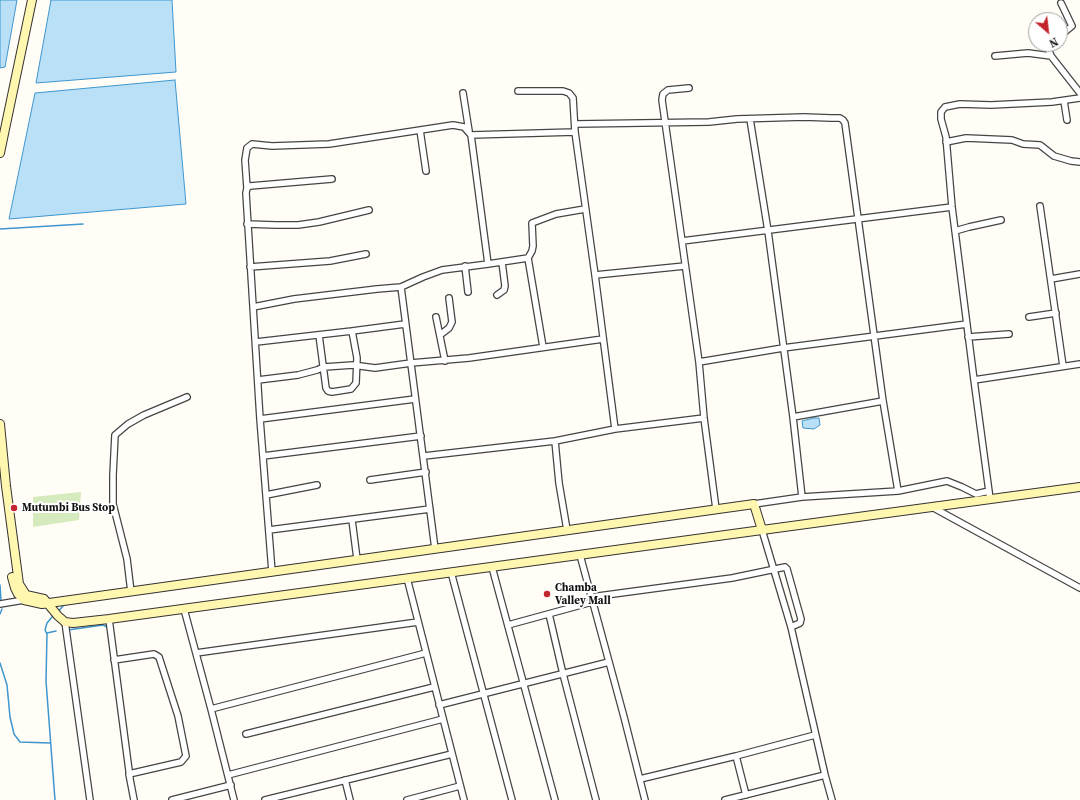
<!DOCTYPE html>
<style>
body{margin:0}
#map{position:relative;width:1080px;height:800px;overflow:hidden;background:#fffdf5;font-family:"Source Serif 4",serif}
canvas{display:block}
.north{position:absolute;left:1028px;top:12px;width:40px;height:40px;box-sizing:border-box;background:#fff;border:1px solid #a0a0a0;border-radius:50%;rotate:152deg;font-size:11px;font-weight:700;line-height:16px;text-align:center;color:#111}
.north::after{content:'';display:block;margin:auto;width:14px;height:18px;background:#c4262e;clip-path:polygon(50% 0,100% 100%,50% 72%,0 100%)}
</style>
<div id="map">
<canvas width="1080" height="800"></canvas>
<div class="north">N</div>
</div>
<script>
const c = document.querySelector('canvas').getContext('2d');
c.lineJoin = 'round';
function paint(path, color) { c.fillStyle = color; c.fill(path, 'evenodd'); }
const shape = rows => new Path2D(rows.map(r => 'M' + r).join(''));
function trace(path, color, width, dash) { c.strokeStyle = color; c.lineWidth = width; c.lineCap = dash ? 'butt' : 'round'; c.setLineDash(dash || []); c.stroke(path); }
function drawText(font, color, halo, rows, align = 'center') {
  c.font = font + ' "Source Serif 4",serif'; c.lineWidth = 4; c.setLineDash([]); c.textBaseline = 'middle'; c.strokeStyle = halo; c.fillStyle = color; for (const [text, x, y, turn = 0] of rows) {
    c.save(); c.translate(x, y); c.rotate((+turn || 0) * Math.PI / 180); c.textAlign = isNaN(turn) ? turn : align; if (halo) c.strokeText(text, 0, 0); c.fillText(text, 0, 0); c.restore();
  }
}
const green = shape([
 [81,492,79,520,33,527,33,497]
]);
const water = shape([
 [0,0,17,0,5,67,0,68,0,0],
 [51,0,172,0,176,72,36,83,51,0],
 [175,80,186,204,9,219,35,93,175,80],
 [814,418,819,418,820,425,814,429,803,428,802,421,814,418]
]);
const stream = shape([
 [0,229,83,224],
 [0,585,1,601],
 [58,612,63,606],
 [0,614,2,609],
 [52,617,47,623,45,630,47,634,46,681,55,800],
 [68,630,103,625,107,627],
 [47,633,56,631],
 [0,663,7,685,10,717,14,734,20,742,50,743]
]);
const street = shape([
 [1060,36,1072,26,1061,3],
 [1051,44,1048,48,1051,56],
 [995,56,1028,53,1051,56,1080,93],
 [689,88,668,90,663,94,662,100,699,362,704,418,716,509],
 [518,91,563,91,569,93,573,98,575,132,595,275,615,429],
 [463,93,469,131],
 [1064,101,1067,120],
 [750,119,768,231,793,417,802,497],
 [575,124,709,122,737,119,804,117,831,118,840,118,843,120,845,123,883,401,898,491],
 [420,130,426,171],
 [471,135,575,132],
 [946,142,966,138,1012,140,1023,144,1040,145,1054,156,1071,161,1080,162],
 [247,188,245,160,247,148,252,144,272,146,329,144,453,125,464,127,471,135,488,264,528,258],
 [1040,206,1063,366],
 [247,224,276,225,298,225,319,222,369,210],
 [955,231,969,227,1001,220],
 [682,241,952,207],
 [465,266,468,292],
 [250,267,330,261,366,254],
 [595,275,685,266],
 [1051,279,1080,274],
 [401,287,435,549],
 [497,295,504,290,505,286,502,262],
 [253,307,294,299,377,289,401,287,423,277,442,270,488,264],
 [436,317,445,361],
 [1029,317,1056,313],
 [319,335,326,388,328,391,332,392,351,389,356,383,357,358,352,331],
 [440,335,449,328,452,322,449,298],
 [968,337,1009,334],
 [256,342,352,331,405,324],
 [543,347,528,258,532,251,533,246,532,223,556,214,585,209],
 [699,362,783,348,967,324],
 [258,380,298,375,317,370,324,367,353,365,375,368,411,363,469,358,603,339],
 [974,380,1080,364],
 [793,417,883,401],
 [260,419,415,399],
 [555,441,559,483,567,530],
 [263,456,421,436],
 [424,456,555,441,615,429,704,418],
 [370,480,426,472],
 [266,495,317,485],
 [990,499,974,380,952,207,946,137,941,119,941,112,945,107,960,104,991,105,1052,102,1080,98],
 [754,504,802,497,898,491,947,481,962,487,976,494,989,491],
 [932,507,1080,588],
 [352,520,357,559],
 [269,530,430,509],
 [762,530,791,627,825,775,832,800],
 [580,555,624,717,645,800],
 [492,567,555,800],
 [272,572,260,419,246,193,247,188,250,186,332,179],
 [451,572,512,800],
 [407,578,464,800],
 [131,592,127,559,113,504,113,475,115,435,128,424,144,415,187,397],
 [591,597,732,578,785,567,787,569,801,619,800,623,791,627],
 [0,604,24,600],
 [184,609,211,709,234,800],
 [549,614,563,674,596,800],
 [109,619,130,778],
 [65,622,90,800],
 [508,625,592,602],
 [196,653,418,622],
 [114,660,154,654,159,657,178,716,186,756,181,762,129,774,134,800],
 [439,705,609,662],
 [211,709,426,653],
 [246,734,434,687],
 [736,756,746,795],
 [228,775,443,719],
 [640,779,736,756,815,735],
 [345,780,350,800],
 [172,800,231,785],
 [265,800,452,754],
 [407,800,460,786],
 [725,800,825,775]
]);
const secondary = shape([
 [0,153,32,0],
 [0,424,6,486,19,584,26,595,44,599,58,616,65,622,73,623,109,619,762,530,1080,487],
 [12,577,15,588,18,594,24,600,42,604,754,504,762,530]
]);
const markers = [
 [14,508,4,"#c4262e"],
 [547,594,4,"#c4262e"]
];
const poiNames = [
 ["Mutumbi Bus Stop",22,508],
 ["Chamba",555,588],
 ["Valley Mall",555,601]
];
paint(green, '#d5ebbd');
paint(water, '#b9e0f7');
trace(water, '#3f96cf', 1);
trace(stream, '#3f96cf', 1.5);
trace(street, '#444', 8);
trace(secondary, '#333', 10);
trace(street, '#fff', 5.5);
trace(secondary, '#fff6b0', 8);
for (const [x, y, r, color] of markers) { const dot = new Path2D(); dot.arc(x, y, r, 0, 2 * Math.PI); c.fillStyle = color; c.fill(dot); trace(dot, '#fff', 1.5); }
drawText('bold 11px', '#111', '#fff', poiNames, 'left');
</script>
